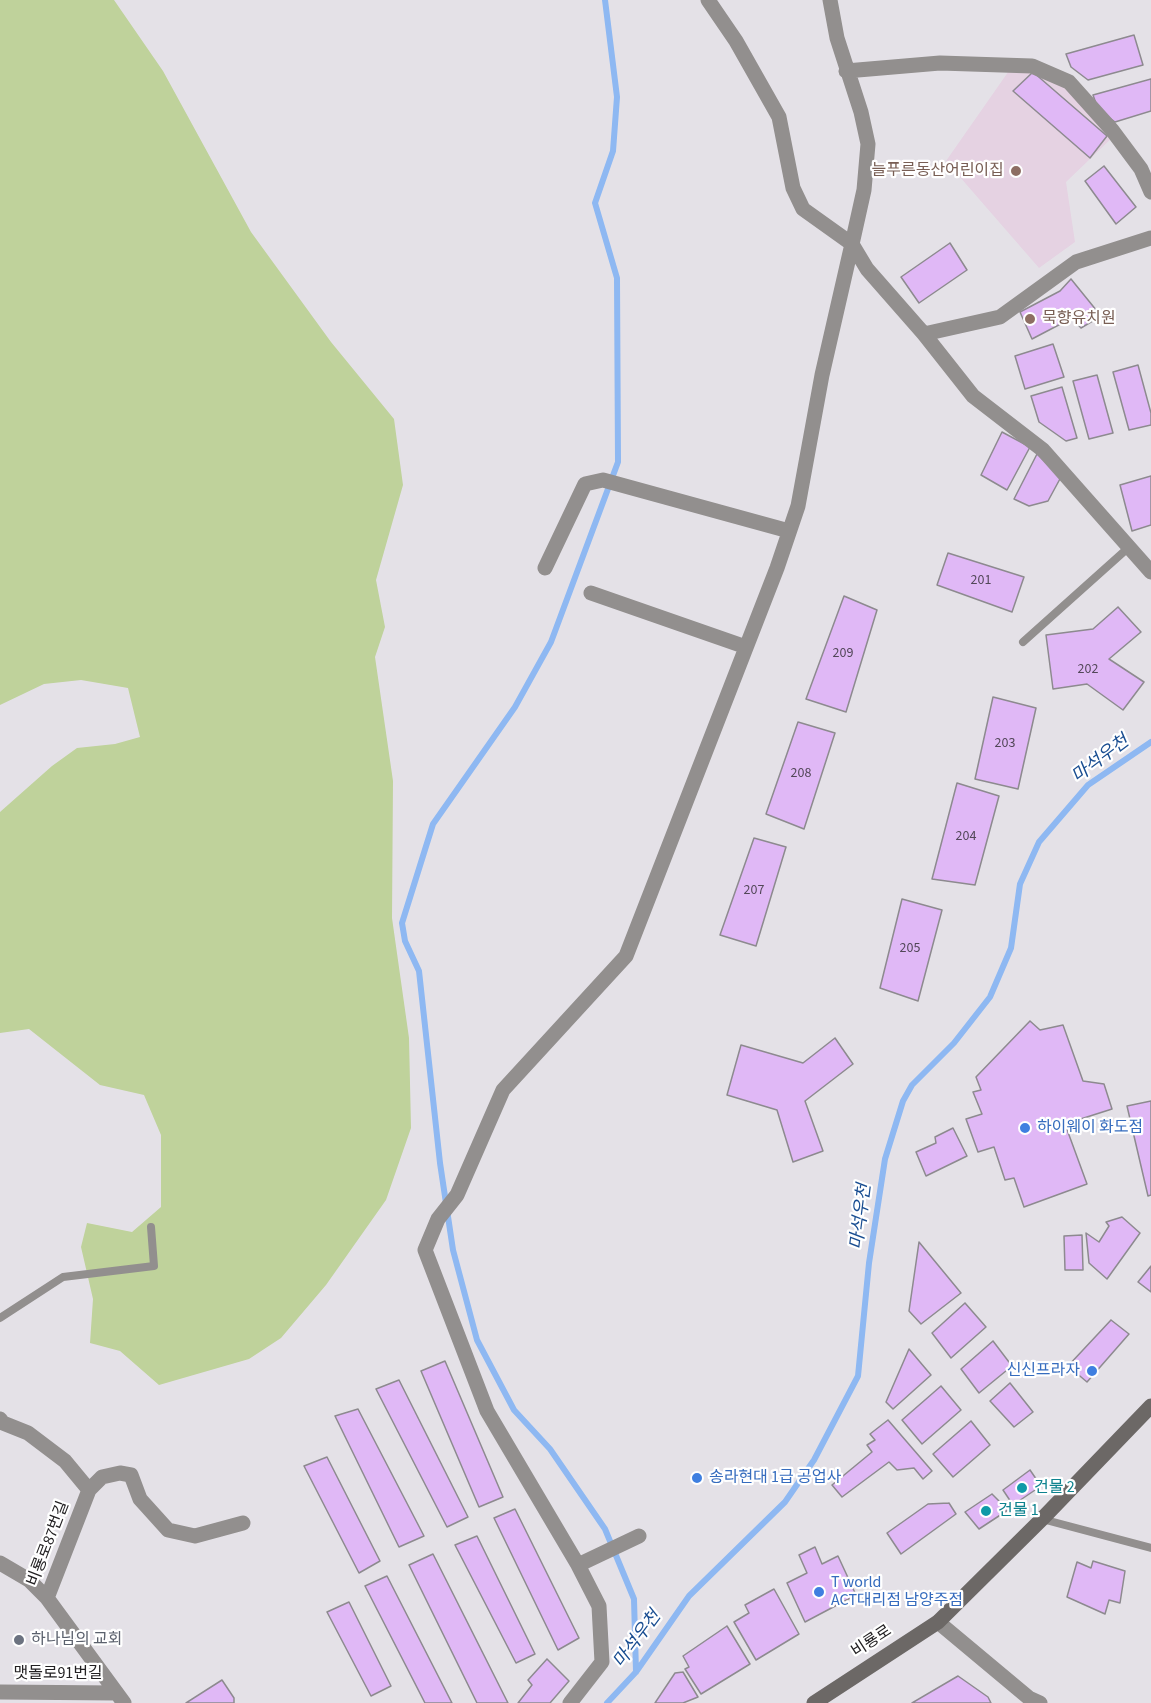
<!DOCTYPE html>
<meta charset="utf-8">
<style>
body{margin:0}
canvas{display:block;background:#e4e1e7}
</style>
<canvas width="1151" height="1703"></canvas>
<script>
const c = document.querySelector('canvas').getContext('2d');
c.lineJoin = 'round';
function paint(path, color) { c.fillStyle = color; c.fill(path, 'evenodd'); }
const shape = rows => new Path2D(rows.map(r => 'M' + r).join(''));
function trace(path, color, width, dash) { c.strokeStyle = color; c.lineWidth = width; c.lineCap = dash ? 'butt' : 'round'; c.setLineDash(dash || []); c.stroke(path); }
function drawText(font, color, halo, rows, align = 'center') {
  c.font = font + ' "Source Sans 3","Noto Sans KR",sans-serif'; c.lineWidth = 4.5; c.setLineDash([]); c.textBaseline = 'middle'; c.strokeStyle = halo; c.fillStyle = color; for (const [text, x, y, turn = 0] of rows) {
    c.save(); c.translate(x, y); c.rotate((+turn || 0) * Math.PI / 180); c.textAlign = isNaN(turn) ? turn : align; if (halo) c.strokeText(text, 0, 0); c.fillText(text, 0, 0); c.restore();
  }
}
const education = shape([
 [1013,65,1069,82,1116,134,1066,182,1075,242,1039,268,946,161]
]);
const green = shape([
 [0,0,114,0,163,71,251,232,331,342,394,419,403,485,376,580,385,627,375,657,393,781,392,918,409,1038,411,1128,386,1200,326,1285,281,1338,249,1359,159,1385,120,1351,90,1343,93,1299,81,1247,87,1223,132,1232,161,1207,161,1135,144,1095,100,1085,29,1029,0,1033,0,812,52,766,77,748,115,744,140,737,128,688,81,680,44,684,0,705]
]);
const stream = shape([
 [605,0,617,97,613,151,595,203,617,278,618,462,551,642,515,707,433,824,402,923,405,941,419,971,440,1163,453,1250,477,1340,514,1410,550,1449,605,1529,634,1599,636,1672],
 [607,1703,636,1672,689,1596,785,1502,814,1460,858,1376,869,1263,885,1159,903,1101,912,1085,954,1043,990,997,1011,948,1020,884,1039,842,1088,785,1151,742]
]);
const building = shape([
 [1134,35,1143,65,1088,80,1071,67,1066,54,1134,35],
 [1033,72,1107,136,1090,158,1013,91,1033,72],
 [1151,79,1151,111,1115,122,1098,109,1093,95,1151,79],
 [1104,166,1136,207,1116,224,1085,181,1104,166],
 [950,243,967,270,919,303,901,277,950,243],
 [1071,279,1101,316,1081,328,1072,318,1032,339,1020,312,1060,291,1071,279],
 [1053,344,1064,377,1025,389,1015,356,1053,344],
 [1138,365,1151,413,1151,425,1129,430,1113,372,1138,365],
 [1097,375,1113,433,1089,439,1073,381,1097,375],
 [1062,387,1077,438,1066,441,1039,422,1031,396,1062,387],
 [1002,432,1030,447,1007,490,981,475,1002,432],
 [1037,454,1061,477,1048,501,1029,506,1014,499,1037,454],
 [1151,476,1151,525,1132,531,1120,485,1151,476],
 [948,553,1024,577,1012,612,937,585,948,553],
 [844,596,877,610,846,712,806,699,844,596],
 [1118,607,1141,632,1109,659,1144,682,1123,710,1087,684,1053,689,1046,635,1093,629,1118,607],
 [993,697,1036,708,1018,789,975,779,993,697],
 [798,722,835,733,804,829,766,814,798,722],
 [957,783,999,796,975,885,932,879,957,783],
 [754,838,786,847,756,946,720,935,754,838],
 [902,899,942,910,918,1001,880,988,902,899],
 [1030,1021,1040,1030,1063,1025,1083,1081,1104,1084,1112,1109,1065,1124,1087,1184,1024,1207,1014,1178,1005,1180,994,1147,978,1152,966,1119,982,1114,973,1092,981,1090,976,1077,1030,1021],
 [835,1038,853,1064,805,1101,823,1151,793,1162,777,1110,727,1095,741,1045,803,1063,835,1038],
 [1151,1101,1151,1195,1148,1196,1127,1106,1151,1101],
 [953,1128,967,1156,926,1176,916,1152,936,1143,935,1137,953,1128],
 [1122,1217,1140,1233,1107,1279,1089,1263,1086,1233,1099,1242,1109,1226,1106,1222,1122,1217],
 [1082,1235,1083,1270,1065,1270,1064,1236,1082,1235],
 [919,1242,961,1293,921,1324,909,1311,919,1242],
 [1151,1266,1151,1292,1138,1282,1151,1266],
 [965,1303,986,1327,951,1358,932,1333,965,1303],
 [1111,1320,1129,1334,1087,1382,1068,1366,1111,1320],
 [993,1341,1012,1366,979,1393,961,1369,993,1341],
 [909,1349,931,1375,893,1409,886,1402,909,1349],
 [445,1361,503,1497,479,1507,421,1371,445,1361],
 [399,1380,468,1517,447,1527,376,1389,399,1380],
 [1010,1383,1033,1412,1014,1427,990,1401,1010,1383],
 [941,1386,961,1410,922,1444,902,1420,941,1386],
 [358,1409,424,1536,399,1547,335,1416,358,1409],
 [888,1420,932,1471,923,1479,914,1468,897,1470,889,1462,842,1497,832,1485,872,1452,867,1445,875,1440,870,1434,888,1420],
 [971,1421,990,1445,953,1477,933,1454,971,1421],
 [327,1457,380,1561,359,1573,304,1466,327,1457],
 [1030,1470,1041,1486,1013,1505,1003,1490,1030,1470],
 [992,1494,1008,1510,979,1529,965,1512,992,1494],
 [949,1503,956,1514,901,1554,887,1533,928,1504,949,1503],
 [515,1509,579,1638,558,1650,494,1518,515,1509],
 [477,1536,535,1654,516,1663,455,1545,477,1536],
 [815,1547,822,1564,838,1556,856,1595,805,1622,787,1583,807,1573,799,1555,815,1547],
 [433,1554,508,1703,477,1703,409,1565,433,1554],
 [1093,1561,1125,1571,1120,1603,1109,1600,1105,1614,1067,1597,1077,1562,1091,1568,1093,1561],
 [387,1576,452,1703,425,1703,365,1586,387,1576],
 [774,1589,799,1634,756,1660,734,1622,749,1613,745,1605,774,1589],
 [349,1602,391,1686,371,1696,327,1612,349,1602],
 [727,1626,750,1664,701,1694,685,1669,689,1667,683,1656,727,1626],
 [547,1659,569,1681,550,1703,518,1703,532,1685,528,1680,547,1659],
 [683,1672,698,1697,683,1703,655,1703,675,1673,683,1672],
 [958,1676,988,1697,991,1703,912,1703,958,1676],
 [222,1680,234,1698,234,1703,186,1703,222,1680]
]);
const lane = shape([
 [1023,642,1128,548],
 [0,1318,63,1277,154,1266,151,1227],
 [1042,1519,1151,1548]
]);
const street = shape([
 [708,0,736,41,779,117,793,188,803,209,852,244,864,190,868,144,861,112,837,38,830,0],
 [846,71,940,63,1032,66,1069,82,1112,130,1141,169,1151,192],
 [924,334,973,396,1043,450,1151,572],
 [545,568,585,484,603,480,789,531],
 [591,593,746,647],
 [0,1419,3,1423,28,1433,65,1461,89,1490,47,1598],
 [89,1490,102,1477,120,1473,131,1475,140,1499,168,1530,195,1536,243,1523],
 [0,1563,29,1580,47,1598,124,1703],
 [578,1565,639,1536],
 [938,1622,1029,1698,1040,1703],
 [0,1692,116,1693],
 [570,1703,602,1662,599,1606,578,1565,487,1411,425,1250,438,1219,457,1195,503,1090,626,956,777,568,798,506,822,375,852,244,867,269,924,334,1000,317,1076,262,1151,238]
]);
const secondary = shape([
 [814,1703,938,1622,1042,1519,1151,1406]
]);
const markers = [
 [1016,171,6,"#8d6e63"],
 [1030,319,6,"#8d6e63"],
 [1025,1128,6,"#3f7fe0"],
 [1092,1371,6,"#3f7fe0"],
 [697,1478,6,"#3f7fe0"],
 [1022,1488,6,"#0f9aa8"],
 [986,1511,6,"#0f9aa8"],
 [819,1592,6,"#3f7fe0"],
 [19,1640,6,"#6b7280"]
];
const numberNames = [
 ["201",981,581],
 ["209",843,654],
 ["202",1088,670],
 ["203",1005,744],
 ["208",801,774],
 ["204",966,837],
 ["207",754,891],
 ["205",910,949]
];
const educationNames = [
 ["늘푸른동산어린이집",1004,171],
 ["묵향유치원",1042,319,"left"]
];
const shopNames = [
 ["하이웨이 화도점",1037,1128],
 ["신신프라자",1080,1371,"right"],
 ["송라현대 1급 공업사",709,1478],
 ["T world",831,1583],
 ["ACT대리점 남양주점",831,1601]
];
const cultureNames = [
 ["건물 2",1034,1488],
 ["건물 1",998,1511]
];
const streetNames = [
 ["비룡로87번길",49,1544,-69],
 ["비룡로",872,1642,-33],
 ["맷돌로91번길",58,1674]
];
const worshipNames = [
 ["하나님의 교회",31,1640]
];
const waterNames = [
 ["마석우천",1101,760,-37],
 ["마석우천",862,1217,-83],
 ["마석우천",638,1640,-53]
];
paint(education, '#e5d2e2');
paint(green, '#bfd29b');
trace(stream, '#8eb8f2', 6);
paint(building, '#e0b8f6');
trace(building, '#8d8a8f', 1.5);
trace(lane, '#928f8e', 8);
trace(street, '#928f8e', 15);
trace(secondary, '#6c6866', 15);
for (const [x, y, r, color] of markers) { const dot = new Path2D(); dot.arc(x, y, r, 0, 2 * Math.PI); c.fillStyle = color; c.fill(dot); trace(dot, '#fff', 2); }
drawText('14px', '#524758', null, numberNames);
drawText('16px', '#785e54', '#fff', educationNames, 'right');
drawText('16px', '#366cbe', '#fff', shopNames, 'left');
drawText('16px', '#0d838f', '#fff', cultureNames, 'left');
drawText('16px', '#232123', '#fff', streetNames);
drawText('16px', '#5b616d', '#fff', worshipNames, 'left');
drawText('italic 18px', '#194d91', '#fff', waterNames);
</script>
